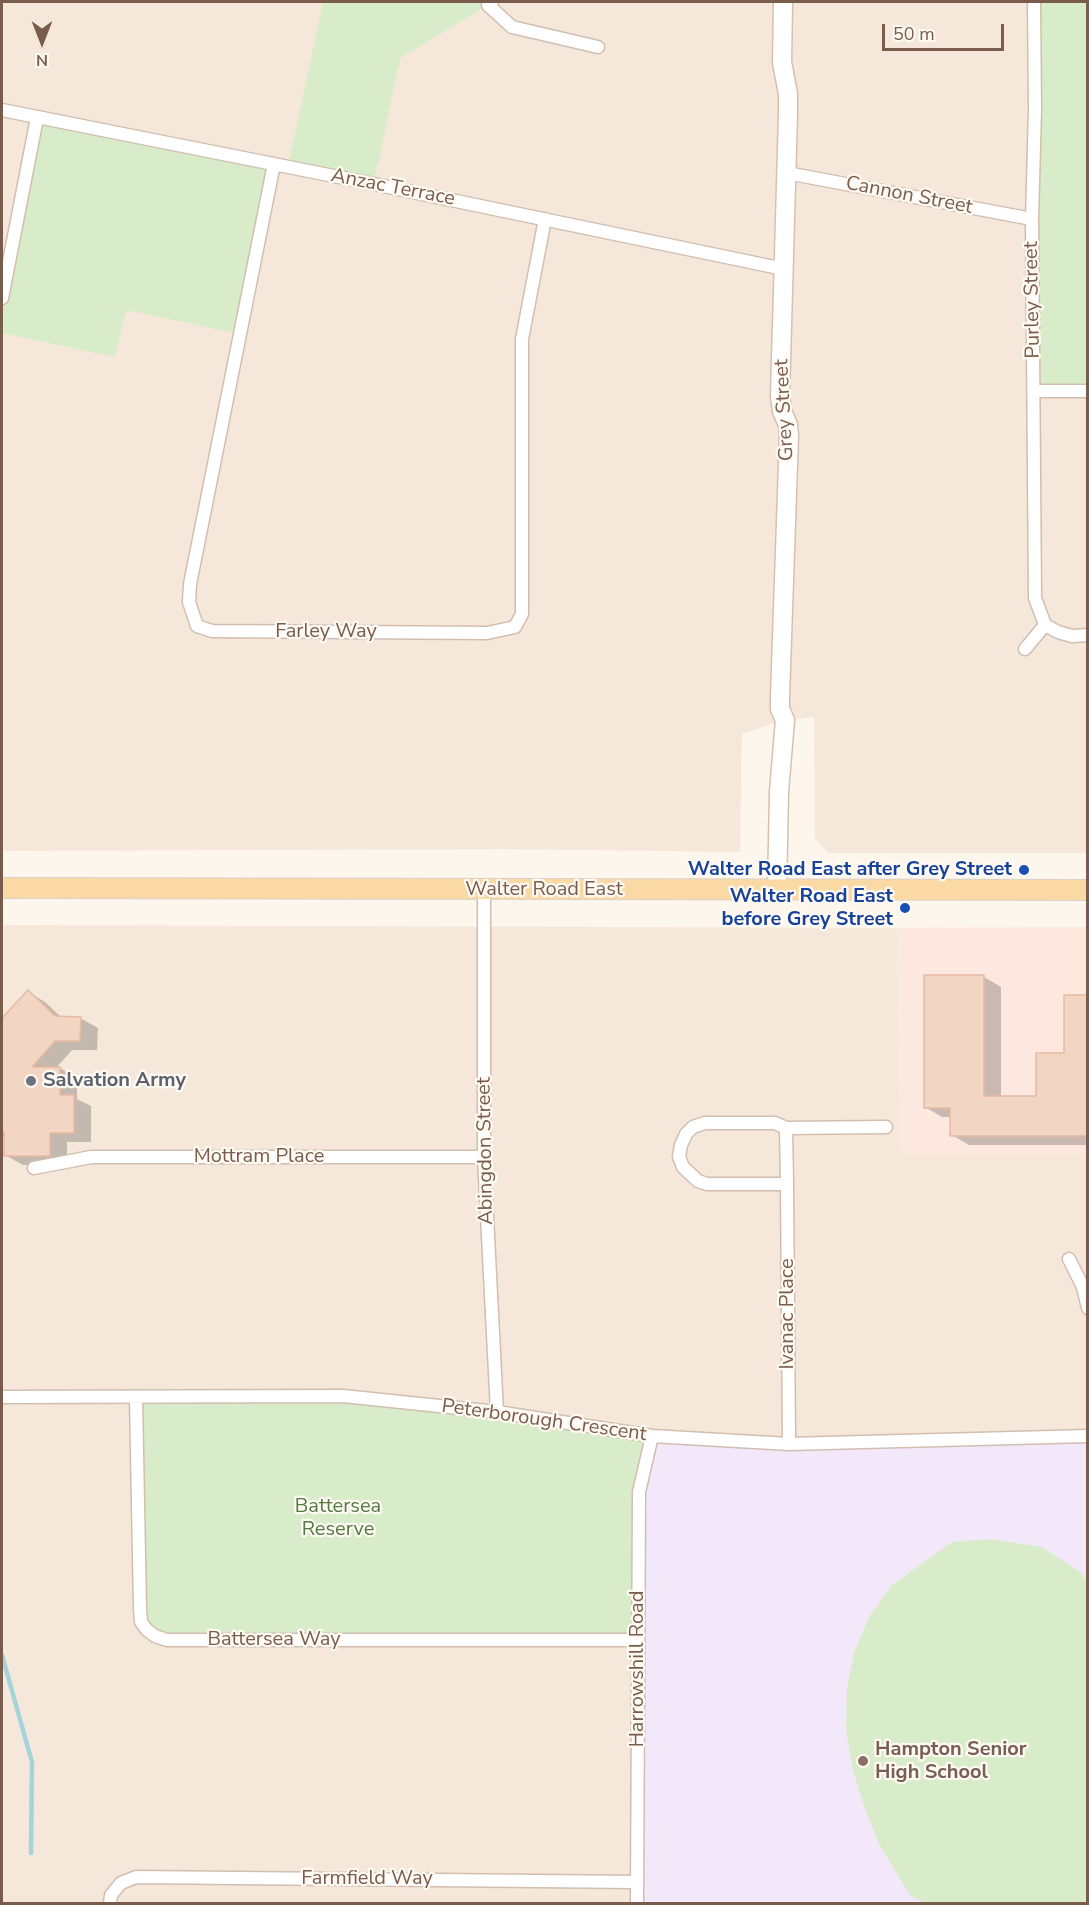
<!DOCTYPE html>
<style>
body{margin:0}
#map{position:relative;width:1089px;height:1905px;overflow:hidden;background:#fdf6ec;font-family:"Nunito Sans",sans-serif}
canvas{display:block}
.frame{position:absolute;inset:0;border:3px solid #7a5c4d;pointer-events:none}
.north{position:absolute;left:12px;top:12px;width:60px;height:60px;-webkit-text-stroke:4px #fffaf3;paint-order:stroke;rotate:180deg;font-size:16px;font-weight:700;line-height:24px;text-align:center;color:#7a5c4d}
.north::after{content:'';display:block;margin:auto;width:21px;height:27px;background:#7a5c4d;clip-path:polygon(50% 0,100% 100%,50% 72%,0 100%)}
.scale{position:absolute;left:882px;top:24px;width:122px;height:27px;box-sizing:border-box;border:3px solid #7a5c4d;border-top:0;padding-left:8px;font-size:18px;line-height:21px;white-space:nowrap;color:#7a5c4d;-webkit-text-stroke:4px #fffaf3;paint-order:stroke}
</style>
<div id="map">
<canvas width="1089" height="1905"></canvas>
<div class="frame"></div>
<div class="north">N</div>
<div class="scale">50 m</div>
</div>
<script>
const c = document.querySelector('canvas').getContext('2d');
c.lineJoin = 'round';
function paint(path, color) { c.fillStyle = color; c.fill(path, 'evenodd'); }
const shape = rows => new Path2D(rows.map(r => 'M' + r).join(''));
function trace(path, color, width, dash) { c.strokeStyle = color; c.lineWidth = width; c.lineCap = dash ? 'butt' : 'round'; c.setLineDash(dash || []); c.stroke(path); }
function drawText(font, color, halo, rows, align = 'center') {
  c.font = font + ' "Nunito Sans",sans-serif'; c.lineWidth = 4.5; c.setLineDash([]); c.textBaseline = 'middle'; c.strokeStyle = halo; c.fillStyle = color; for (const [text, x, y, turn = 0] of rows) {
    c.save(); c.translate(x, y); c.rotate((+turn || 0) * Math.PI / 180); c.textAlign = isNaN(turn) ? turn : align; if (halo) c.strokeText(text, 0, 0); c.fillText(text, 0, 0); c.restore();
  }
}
const residential = shape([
 [2,2,1034,2,1087,391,1087,853,828,853,815,839,814,717,785,720,742,734,740,852,504,849,2,851],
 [2,925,897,928,901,1154,1087,1154,1087,1436,638,1640,637,1903,2,1904]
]);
const commercial = shape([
 [1087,927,1087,1154,901,1154,897,928]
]);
const education = shape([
 [652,1436,789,1444,1087,1436,1087,1903,637,1904,639,1492]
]);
const green = shape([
 [323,2,492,2,488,5,400,58,374,184,288,167],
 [1034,2,1087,2,1087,391,1034,391],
 [37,118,274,164,240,334,126,310,115,357,2,333,2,298],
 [343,1396,652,1436,639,1492,638,1640,167,1640,147,1630,136,1397],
 [991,1539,1042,1547,1080,1572,1087,1581,1088,1903,925,1903,910,1895,879,1844,864,1806,852,1766,846,1730,847,1688,854,1653,869,1617,892,1585,952,1542]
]);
const shadow = shape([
 [984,977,1001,987,1001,1097,1037,1097,1065,1054,1088,997,1088,1145,969,1145,952,1135,952,1117,942,1117,925,1107],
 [28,992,45,1002,62,1018,80,1018,98,1028,97,1050,72,1050,56,1068,60,1068,77,1078,77,1099,91,1106,91,1142,67,1142,67,1165,23,1165,5,1155,5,1138,2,1136,2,1033,4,1031,2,1029,2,1020]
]);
const stream = shape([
 [2,1655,32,1762,31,1853]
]);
const building = shape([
 [924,975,984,975,984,1096,1036,1096,1036,1053,1064,1053,1064,995,1088,995,1088,1136,950,1136,950,1108,924,1108,924,975],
 [28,990,55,1016,81,1017,80,1041,55,1041,32,1067,60,1067,60,1095,74,1095,74,1133,50,1133,50,1156,4,1156,4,1132,2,1132,2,1018,28,990]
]);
const street = shape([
 [492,2,488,5,512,27,598,47],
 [1034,2,1035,109,1032,219,1035,598,1045,625,1058,632,1072,636,1088,635],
 [2,110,374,184,784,269],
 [274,164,190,584,189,602,197,626,212,631,487,633,515,627,522,614,522,339,545,219],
 [787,173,1032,219],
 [2,298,37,118],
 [1034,391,1088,391],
 [1025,649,1045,625],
 [484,890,484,1157,497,1412],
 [786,1128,886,1127],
 [34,1168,91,1157,484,1157],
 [787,1184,707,1184,698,1181,683,1167,679,1157,681,1145,686,1134,693,1127,705,1123,775,1123,786,1128,787,1184,789,1444],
 [1069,1259,1083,1287,1088,1308],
 [2,1397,343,1396,497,1412,652,1436,789,1444,1088,1436],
 [136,1397,140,1609,141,1622,147,1630,155,1636,167,1640,638,1640],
 [110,1904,111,1895,121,1883,136,1877,637,1882],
 [637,1904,639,1492,652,1436]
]);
const secondary = shape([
 [777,890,779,792,785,720,780,709,780,696,789,435,788,425,782,411,780,396,788,114,788,94,782,62,783,2]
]);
const primary = shape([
 [2,888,1088,890]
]);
const markers = [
 [1024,870,6,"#1a4fb4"],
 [905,908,6,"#1a4fb4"],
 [31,1081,6,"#6b7280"],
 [863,1761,6,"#8d6e63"]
];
const streetNames = [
 ["Anzac Terrace",393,188,11],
 ["Cannon Street",909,196,11],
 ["Purley Street",1033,300,-91],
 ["Grey Street",785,410,-93],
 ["Farley Way",326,632],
 ["Walter Road East",544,890],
 ["Abingdon Street",486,1151,-91],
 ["Mottram Place",259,1157],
 ["Ivanac Place",788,1314,-90],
 ["Peterborough Crescent",544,1421,8],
 ["Battersea Way",274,1640],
 ["Harrowshill Road",638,1669,-90],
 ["Farmfield Way",367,1879]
];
const transitNames = [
 ["Walter Road East after Grey Street",1012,870],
 ["Walter Road East",893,897],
 ["before Grey Street",893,920]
];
const worshipNames = [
 ["Salvation Army",43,1081]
];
const parkNames = [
 ["Battersea",338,1507],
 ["Reserve",338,1530]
];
const educationNames = [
 ["Hampton Senior",875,1750],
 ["High School",875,1773]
];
paint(residential, '#f5e8da');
paint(commercial, '#fde8e0');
paint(education, '#f3e8fa');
paint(green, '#d8ecc9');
paint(shadow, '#0003');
trace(stream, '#a5d3da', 4.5);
paint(building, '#f3d5c3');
trace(building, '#e6bba3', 1.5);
trace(street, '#d1beb0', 15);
trace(secondary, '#d6c0b0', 21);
trace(primary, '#dad1cd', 22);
trace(street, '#fff', 12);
trace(secondary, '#fff', 18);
trace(primary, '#fbd9a5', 20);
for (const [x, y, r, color] of markers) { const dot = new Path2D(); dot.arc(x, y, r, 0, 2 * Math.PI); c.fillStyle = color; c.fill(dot); trace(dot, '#fffaf3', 2); }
drawText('20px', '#7a5c4d', '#fffaf3', streetNames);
drawText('bold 20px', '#164399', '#fffaf3', transitNames, 'right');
drawText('bold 20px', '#5b616d', '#fffaf3', worshipNames, 'left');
drawText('20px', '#537a41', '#fffaf3', parkNames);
drawText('bold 20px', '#785e54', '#fffaf3', educationNames, 'left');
</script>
